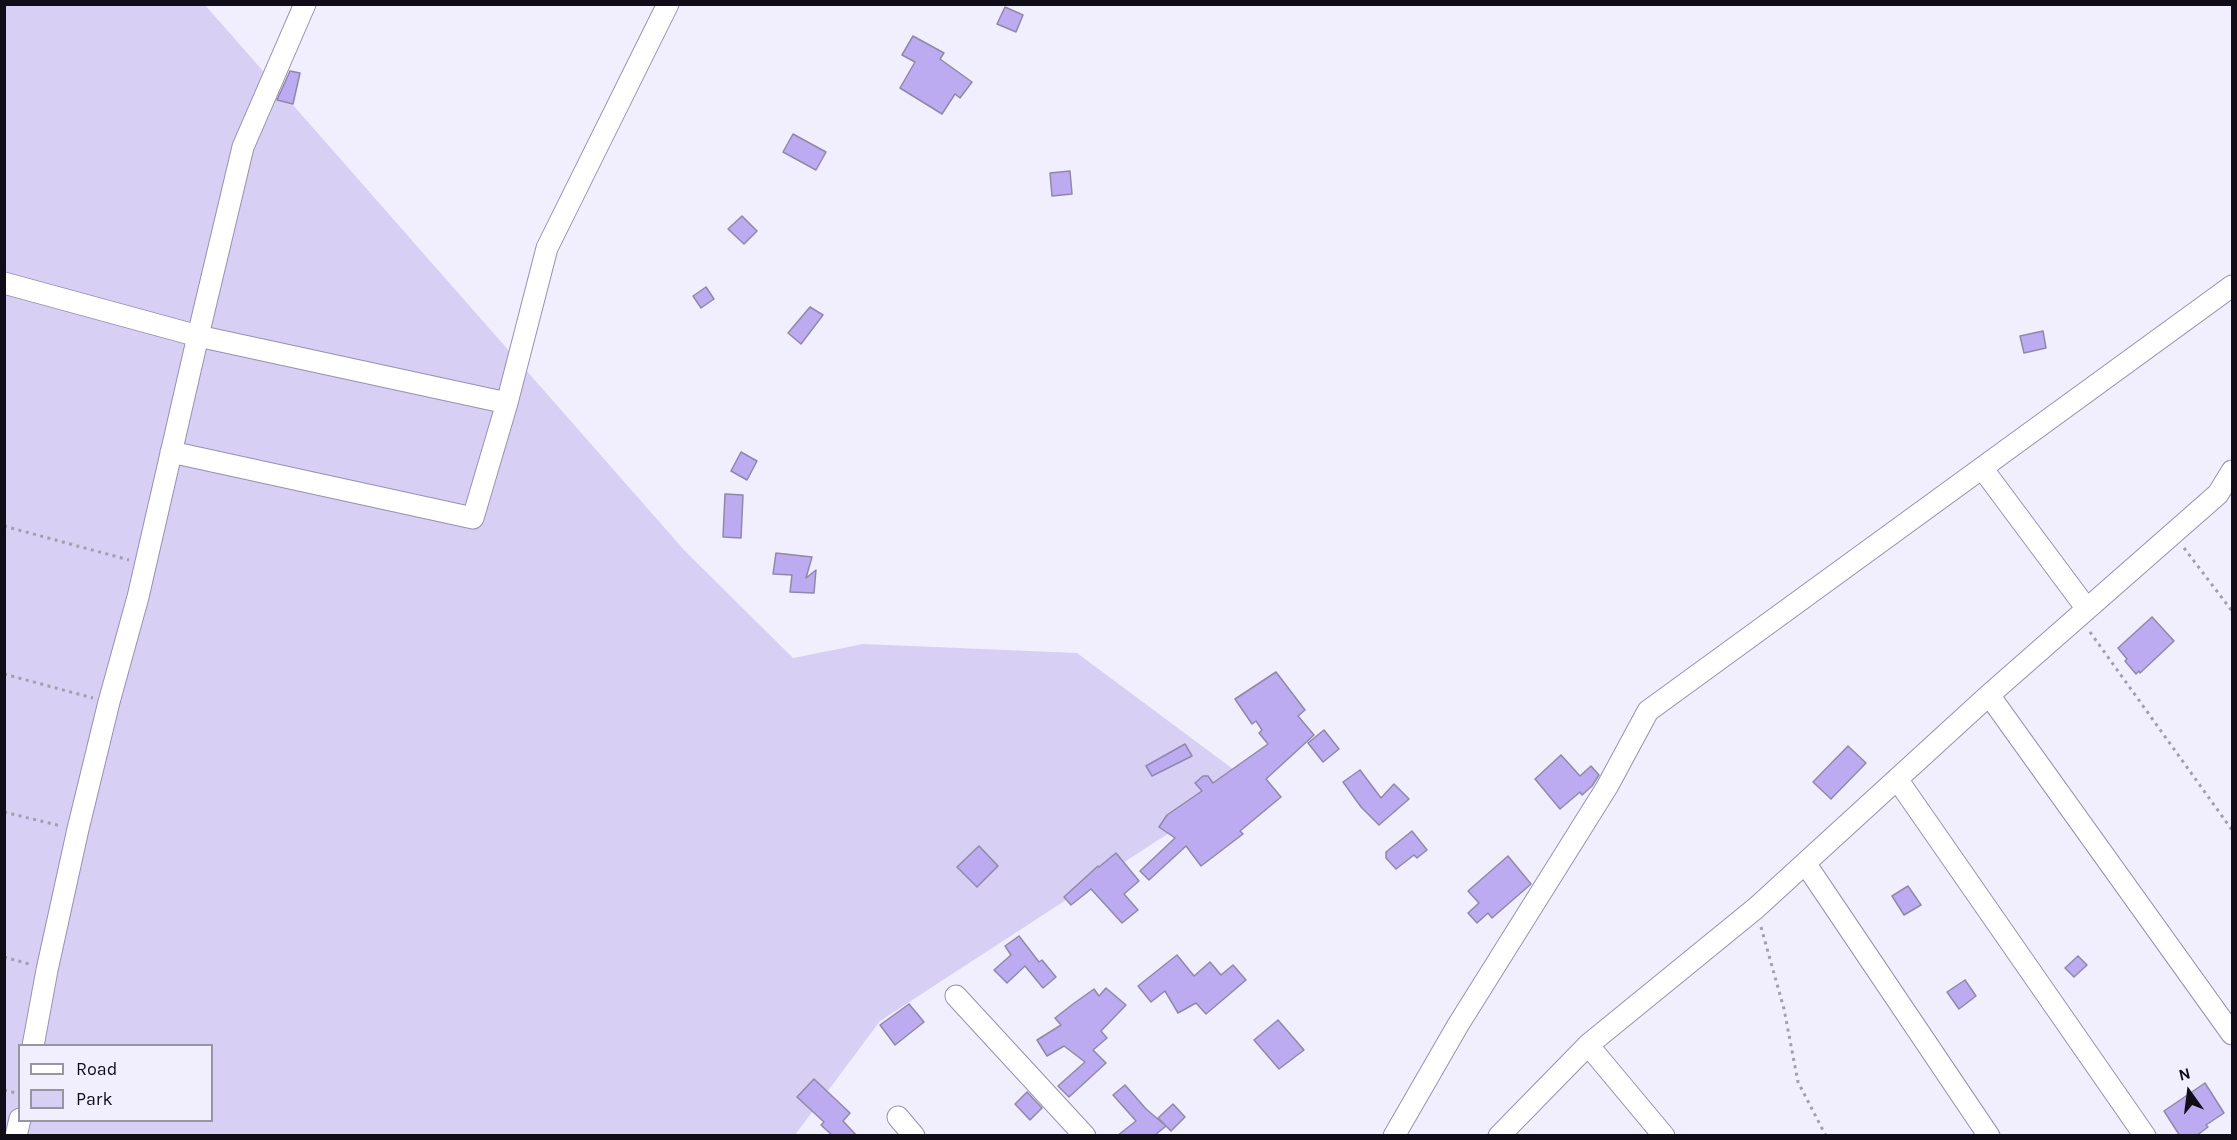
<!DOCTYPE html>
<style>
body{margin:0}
#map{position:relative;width:2237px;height:1140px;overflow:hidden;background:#f1effd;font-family:Karla,sans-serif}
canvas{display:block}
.frame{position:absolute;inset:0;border:6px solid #100d19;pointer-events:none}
.legend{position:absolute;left:18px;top:1044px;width:195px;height:78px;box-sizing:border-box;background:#f1effd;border:2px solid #9795a2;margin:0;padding:8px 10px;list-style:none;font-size:18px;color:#100d19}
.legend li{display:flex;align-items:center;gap:12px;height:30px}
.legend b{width:30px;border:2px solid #9795a2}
.north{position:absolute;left:2159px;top:1062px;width:60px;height:60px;-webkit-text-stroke:4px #f1effd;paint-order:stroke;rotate:346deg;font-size:16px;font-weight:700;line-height:24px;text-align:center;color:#100d19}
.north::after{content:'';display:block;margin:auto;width:21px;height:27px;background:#100d19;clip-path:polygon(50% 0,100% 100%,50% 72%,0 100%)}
</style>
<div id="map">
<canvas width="2237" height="1140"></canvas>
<div class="frame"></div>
<ul class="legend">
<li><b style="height:8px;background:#fff"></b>Road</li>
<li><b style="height:16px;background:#d8cff5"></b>Park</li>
</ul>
<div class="north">N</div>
</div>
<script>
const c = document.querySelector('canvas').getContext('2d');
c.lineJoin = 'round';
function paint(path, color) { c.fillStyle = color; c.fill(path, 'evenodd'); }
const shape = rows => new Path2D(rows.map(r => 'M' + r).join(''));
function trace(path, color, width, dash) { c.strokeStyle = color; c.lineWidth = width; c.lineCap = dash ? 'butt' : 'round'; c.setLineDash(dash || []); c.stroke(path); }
const green = shape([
 [5,5,205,5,685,551,793,658,863,644,1077,653,1249,781,880,1021,795,1135,5,1136],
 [20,1046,212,1046,212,1120,20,1120]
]);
const building = shape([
 [1005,7,1023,15,1016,32,997,24,1005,7],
 [913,36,944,53,940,59,972,82,960,98,955,94,942,114,900,88,915,62,902,55,913,36],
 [290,71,300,73,293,104,277,100,290,71],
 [793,134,826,152,816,170,783,152,793,134],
 [1070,171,1072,194,1052,196,1050,173,1070,171],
 [742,216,757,231,744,244,728,229,742,216],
 [706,287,714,299,701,308,693,296,706,287],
 [810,307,823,315,801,344,788,333,810,307],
 [2043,331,2046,348,2024,353,2020,336,2043,331],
 [741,452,757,461,747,480,731,471,741,452],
 [725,494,743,495,741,538,723,537,725,494],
 [776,553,812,557,806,578,816,570,814,593,790,592,792,575,773,574,776,553],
 [2152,617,2174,641,2140,673,2139,671,2136,674,2125,661,2127,659,2118,648,2152,617],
 [1276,672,1305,710,1298,716,1314,735,1266,779,1281,797,1240,831,1243,834,1201,866,1186,846,1149,880,1140,871,1175,838,1159,827,1167,815,1202,791,1195,783,1203,776,1208,776,1213,783,1268,744,1259,733,1262,730,1256,721,1252,724,1235,699,1276,672],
 [1324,730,1339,749,1323,762,1308,743,1324,730],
 [1185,744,1192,756,1152,776,1146,766,1185,744],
 [1848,746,1866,763,1831,799,1813,782,1848,746],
 [1561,755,1580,776,1591,766,1599,775,1592,786,1582,795,1580,792,1560,809,1535,779,1561,755],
 [1360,770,1381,798,1394,784,1409,799,1379,825,1361,807,1343,782,1360,770],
 [1412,831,1427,850,1417,858,1414,855,1396,869,1386,858,1386,852,1412,831],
 [979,846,998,866,977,887,957,867,979,846],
 [1116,853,1139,881,1124,894,1138,910,1122,923,1091,889,1071,905,1064,897,1098,866,1099,867,1116,853],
 [1508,856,1531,884,1492,918,1488,913,1477,923,1468,913,1479,903,1468,891,1508,856],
 [1908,886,1921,905,1904,915,1892,896,1908,886],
 [1019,936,1039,962,1042,960,1056,977,1043,988,1025,966,1007,983,994,970,1011,955,1005,946,1019,936],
 [1177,955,1194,976,1210,962,1221,975,1233,965,1246,980,1206,1014,1196,1003,1178,1013,1165,991,1151,1002,1138,986,1177,955],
 [2078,956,2087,965,2074,977,2065,968,2078,956],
 [1965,980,1976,996,1959,1009,1947,992,1965,980],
 [1106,988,1126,1005,1101,1031,1107,1038,1093,1050,1106,1063,1069,1097,1058,1086,1085,1062,1064,1046,1047,1056,1037,1040,1061,1025,1055,1018,1073,1004,1094,989,1099,996,1106,988],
 [909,1004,924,1022,895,1045,880,1025,909,1004],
 [1278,1020,1304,1050,1279,1069,1254,1040,1278,1020],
 [814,1079,850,1113,843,1121,857,1136,833,1136,821,1125,824,1122,797,1097,814,1079],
 [2205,1083,2224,1113,2206,1125,2208,1127,2196,1136,2180,1136,2164,1111,2205,1083],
 [1125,1085,1146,1109,1166,1126,1154,1136,1117,1136,1136,1121,1113,1095,1125,1085],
 [1027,1092,1042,1108,1030,1120,1015,1104,1027,1092],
 [1173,1104,1185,1117,1171,1131,1158,1118,1173,1104]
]);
const path = shape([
 [4,526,129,560],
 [2184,548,2232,611],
 [2090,632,2232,830],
 [4,674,93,698],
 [4,812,61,826],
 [1761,927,1784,1009,1798,1082,1826,1136],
 [4,957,29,964],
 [4,1090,20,1094]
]);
const minor = shape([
 [4,283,198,336,507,403],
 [171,452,473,518,507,403,547,248,668,4],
 [1982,468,2087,609],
 [1989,695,2232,1034],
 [1897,779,2145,1136],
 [1805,863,1989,1136],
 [956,996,1085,1136],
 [1588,1045,1664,1136],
 [33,1046,47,970,78,829,109,702,138,597,198,336,243,147,305,4],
 [898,1117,914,1136],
 [16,1136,20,1119],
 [1394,1136,1458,1025,1607,787,1648,711,2232,286],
 [1499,1136,1588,1045,1756,908,1989,695,2218,494,2232,471]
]);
paint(green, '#d8cff5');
paint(building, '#bdabf2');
trace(building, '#9088a9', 1.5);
trace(minor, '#9890b1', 23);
trace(path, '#a29fad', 3, [3, 4.5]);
trace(minor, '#fff', 21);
</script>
